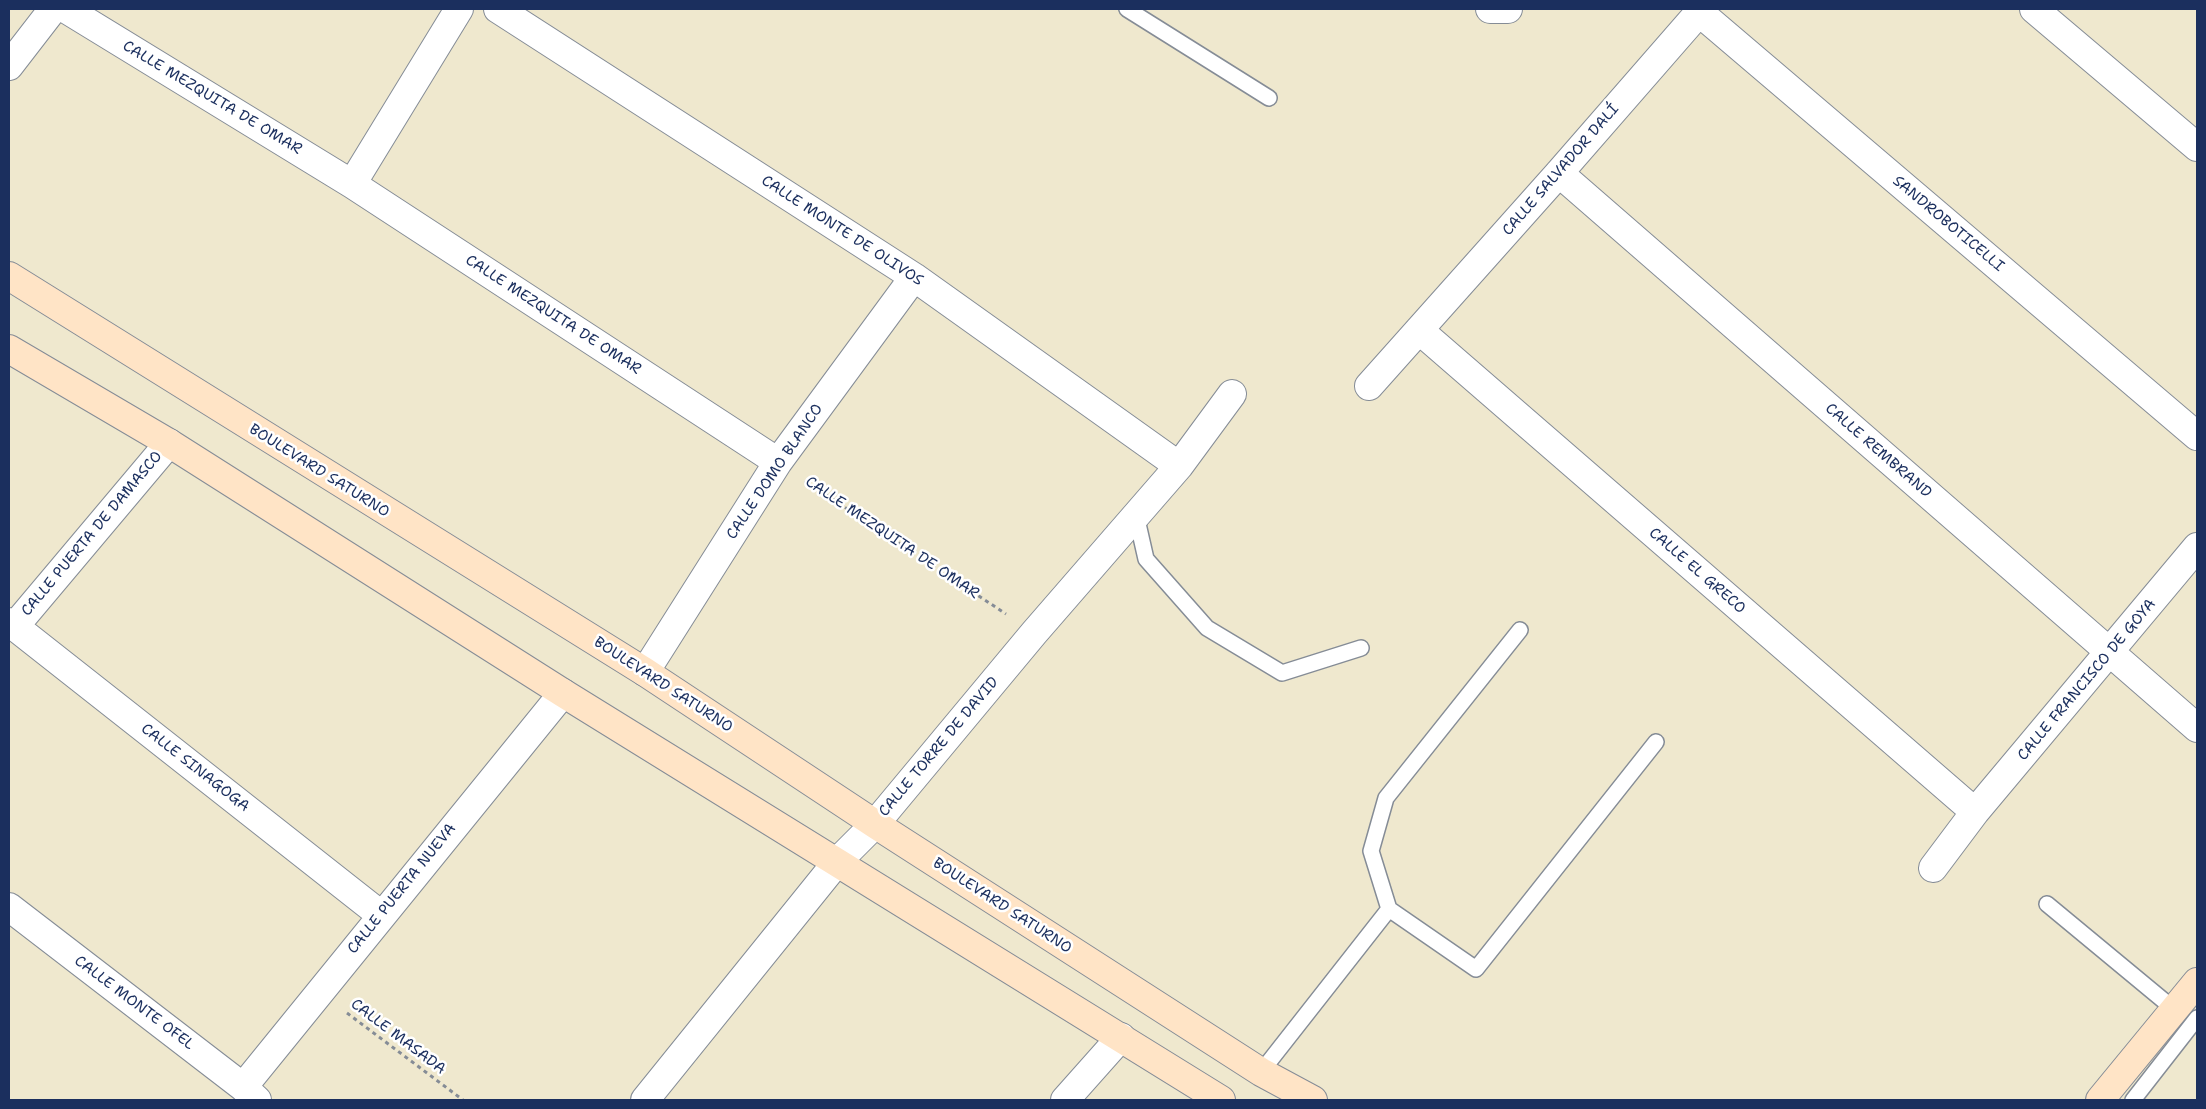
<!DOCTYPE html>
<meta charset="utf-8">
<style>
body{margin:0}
#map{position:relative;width:2206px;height:1109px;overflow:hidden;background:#efe8ce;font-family:"Shantell Sans",sans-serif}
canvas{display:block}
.frame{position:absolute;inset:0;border:10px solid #1b2f5e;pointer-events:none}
</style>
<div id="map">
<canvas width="2206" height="1109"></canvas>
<div class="frame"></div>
</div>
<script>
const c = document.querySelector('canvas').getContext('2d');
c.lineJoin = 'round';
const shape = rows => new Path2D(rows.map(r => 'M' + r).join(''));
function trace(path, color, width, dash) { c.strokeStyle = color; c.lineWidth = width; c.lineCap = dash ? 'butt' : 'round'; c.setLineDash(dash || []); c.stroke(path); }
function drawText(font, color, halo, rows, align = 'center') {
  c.font = font + ' "Shantell Sans",sans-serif'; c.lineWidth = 5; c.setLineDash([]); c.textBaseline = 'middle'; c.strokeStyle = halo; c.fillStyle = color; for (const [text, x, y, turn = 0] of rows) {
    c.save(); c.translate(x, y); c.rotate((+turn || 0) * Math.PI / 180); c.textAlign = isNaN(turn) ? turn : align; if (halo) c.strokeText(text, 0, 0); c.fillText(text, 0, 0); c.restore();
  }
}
const path = shape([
 [805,481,1006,614],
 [347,1013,463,1100]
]);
const lane = shape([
 [1127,9,1269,98],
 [1136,515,1146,559,1207,628,1282,673,1361,648],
 [2047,904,2175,1010],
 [1389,909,1371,851,1386,798,1520,630],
 [1261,1072,1389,909,1476,969,1656,742],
 [2133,1100,2197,1018]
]);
const street = shape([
 [66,9,352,184,778,462],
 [498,9,914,277,1179,466],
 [1490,9,1508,9],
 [2034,9,2197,147],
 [1699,12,2197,436],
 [9,66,53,9],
 [1559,173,2197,728],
 [352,184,459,9],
 [1419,330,1975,812],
 [1369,386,1559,173,1702,9],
 [9,622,381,915],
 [15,626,169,443],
 [645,672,778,462,914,277],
 [1933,868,1975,812,2197,547],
 [9,907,243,1087,257,1100],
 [243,1087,563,693],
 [645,1100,837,862,875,824,1034,633,1179,466,1232,394],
 [1065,1100,1121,1037]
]);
const secondary = shape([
 [9,276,645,672,875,824,1261,1072,1313,1100],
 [9,349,169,443,563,693,1221,1100],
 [2100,1100,2197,982]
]);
const streetNames = [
 ["CALLE MEZQUITA DE OMAR",212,98,31],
 ["CALLE SALVADOR DALÍ",1561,170,-49],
 ["SANDROBOTICELLI",1948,224,40],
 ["CALLE MONTE DE OLIVOS",842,231,33],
 ["CALLE MEZQUITA DE OMAR",553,315,33],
 ["CALLE REMBRAND",1878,451,41],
 ["BOULEVARD SATURNO",319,471,32],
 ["CALLE DOMO BLANCO",775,472,-56],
 ["CALLE PUERTA DE DAMASCO",92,534,-50],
 ["CALLE MEZQUITA DE OMAR",892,538,34],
 ["CALLE EL GRECO",1697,571,41],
 ["CALLE FRANCISCO DE GOYA",2087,680,-50],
 ["BOULEVARD SATURNO",663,685,33],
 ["CALLE TORRE DE DAVID",939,747,-50],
 ["CALLE SINAGOGA",195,768,38],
 ["CALLE PUERTA NUEVA",402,889,-51],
 ["BOULEVARD SATURNO",1002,906,33],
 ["CALLE MONTE OFEL",134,1003,37],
 ["CALLE MASADA",398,1037,37]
];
trace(lane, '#858c96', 18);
trace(street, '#858c96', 30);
trace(secondary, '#858c96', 30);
trace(path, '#858c96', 3, [4, 4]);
trace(lane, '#fff', 15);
trace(street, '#fff', 28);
trace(secondary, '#ffe4c6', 28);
drawText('15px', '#1b2f5e', '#fff', streetNames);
</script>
